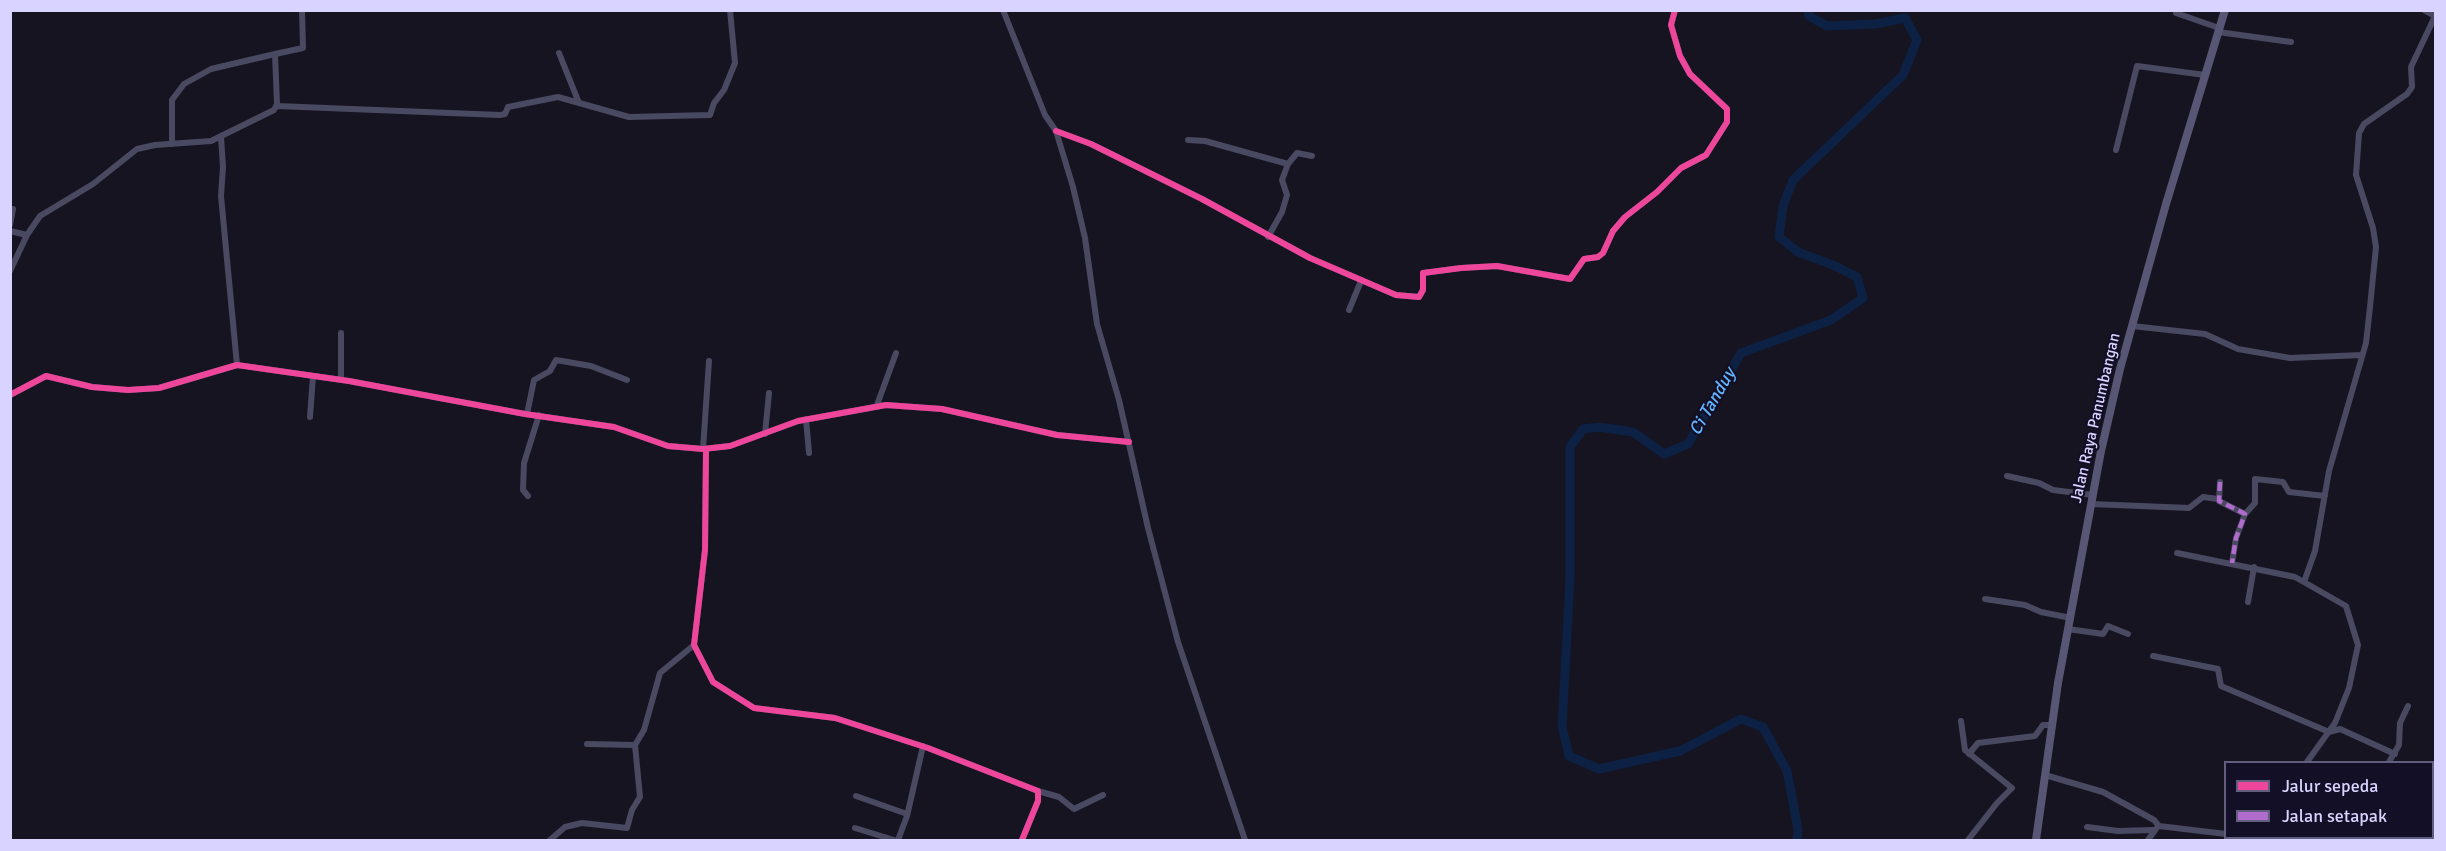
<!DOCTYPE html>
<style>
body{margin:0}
#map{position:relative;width:2446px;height:851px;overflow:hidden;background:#161421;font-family:Signika,sans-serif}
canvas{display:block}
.frame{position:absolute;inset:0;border:12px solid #d9d4ff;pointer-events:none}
.legend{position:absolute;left:2224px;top:761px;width:210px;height:78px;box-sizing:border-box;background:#130f26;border:2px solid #625e7d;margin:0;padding:8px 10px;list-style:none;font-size:18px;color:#d9d4ff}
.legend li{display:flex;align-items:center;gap:12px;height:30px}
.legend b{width:30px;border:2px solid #625e7d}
</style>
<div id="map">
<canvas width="2446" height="851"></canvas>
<div class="frame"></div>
<ul class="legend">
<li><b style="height:8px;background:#ed469a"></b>Jalur sepeda</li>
<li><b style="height:8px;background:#b06ccc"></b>Jalan setapak</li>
</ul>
</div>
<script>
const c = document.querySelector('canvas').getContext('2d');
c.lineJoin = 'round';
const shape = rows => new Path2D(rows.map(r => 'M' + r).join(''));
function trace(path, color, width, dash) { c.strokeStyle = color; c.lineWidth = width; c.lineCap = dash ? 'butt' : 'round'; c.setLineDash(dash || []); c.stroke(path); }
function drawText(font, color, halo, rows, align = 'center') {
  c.font = font + ' Signika,sans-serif'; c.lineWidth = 4.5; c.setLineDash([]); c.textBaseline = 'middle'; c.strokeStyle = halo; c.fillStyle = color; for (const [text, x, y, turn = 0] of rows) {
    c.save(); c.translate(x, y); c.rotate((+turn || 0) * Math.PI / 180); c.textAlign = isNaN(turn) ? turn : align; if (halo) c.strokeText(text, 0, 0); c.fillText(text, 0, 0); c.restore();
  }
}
const river = shape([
 [1797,840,1798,829,1787,771,1763,727,1741,719,1680,751,1599,769,1569,756,1562,726,1570,579,1570,447,1583,429,1599,427,1633,432,1664,454,1688,444,1741,353,1831,320,1863,298,1857,277,1833,265,1798,252,1779,237,1783,206,1793,180,1903,75,1917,40,1905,18,1875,24,1827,26,1809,16,1808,10]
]);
const minor = shape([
 [1003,10,1045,115,1056,131,1073,187,1085,238,1097,324,1119,400,1148,528,1178,642,1245,840],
 [2424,10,2435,16],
 [2176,13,2219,28],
 [2218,32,2291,42],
 [559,53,579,103],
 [277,106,500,115,505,114,508,107,558,97,629,117,710,115,714,103,724,90,735,63,730,10],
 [1056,131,1091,144,1202,199,1310,258,1396,295,1419,297,1423,290,1423,273,1461,268,1497,266,1570,279,1584,259,1598,257,1603,253,1613,231,1625,217,1657,192,1681,168,1706,155,1727,122,1727,109,1690,74,1680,56,1671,25,1675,10],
 [221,137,223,167,221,196,237,365],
 [1188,140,1205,141,1288,164],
 [172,144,172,100,184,84,211,69,275,54],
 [2116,150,2137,66,2205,75],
 [10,225,13,209],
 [10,231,27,235],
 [1268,237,1282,212,1287,195,1282,180,1288,164,1297,153,1312,156],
 [10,271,27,235,40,216,93,184,137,149,155,145,211,141,274,110,277,104,275,54,303,48,302,10],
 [1349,310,1361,281],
 [2132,326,2205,334,2238,349,2290,358,2362,355],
 [341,333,341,380],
 [10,395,46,376,92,387,128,390,159,388,237,365,349,381,525,414,614,427,668,446,703,449,730,446,798,421,886,405,942,409,1057,435,1129,442],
 [877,405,896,353],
 [527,414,534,380,550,371,556,360,591,366,627,380],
 [310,417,313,376],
 [806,419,809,453],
 [765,434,769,393],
 [703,449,709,361],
 [706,449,705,550,694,645,713,682,754,708,835,718,928,748,1038,791,1038,801,1022,840],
 [2007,476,2039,483,2053,490,2093,495],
 [2220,482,2219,501,2245,514,2236,538,2232,563],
 [528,496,523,490,524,463,539,415],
 [2091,504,2189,508,2203,497,2218,499],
 [2245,514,2255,503,2255,479,2283,482,2289,492,2325,496],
 [2177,553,2295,577,2346,606,2358,645,2349,688,2335,723,2307,762],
 [2304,582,2315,551,2329,471,2366,343,2370,307,2376,247,2373,228,2356,175,2359,133,2364,124,2407,94,2412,87,2411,67,2436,14],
 [1985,599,2025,605,2041,612,2071,618],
 [2248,602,2254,567],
 [2068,629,2103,634,2108,626,2128,634],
 [2153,656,2218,669,2221,686,2329,732,2340,729,2395,754],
 [1961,721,1965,750,2012,788,1997,803,1968,840],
 [587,744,635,745,644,730,660,673,694,645],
 [1969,754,1978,743,2035,736,2043,725,2052,725],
 [2389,762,2399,745,2400,723,2408,706],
 [2045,775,2103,792,2154,820,2159,826,2226,834],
 [1038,791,1059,797,1074,809,1103,795],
 [856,796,907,814],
 [2432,816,2436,816],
 [2087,827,2118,831,2153,830],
 [855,828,894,840],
 [2241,838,2260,838],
 [2295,838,2302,840],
 [550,840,565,827,582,823,627,828,632,810,640,797,635,745],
 [898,840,907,816,923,746],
 [2148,840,2156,829],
 [2278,840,2278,838]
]);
const secondary = shape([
 [2036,840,2058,683,2101,451,2120,369,2166,204,2225,10]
]);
const quiet = shape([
 [2220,482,2219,501,2245,514,2236,538,2232,563]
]);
const cycleway = shape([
 [1056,131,1091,144,1202,199,1310,258,1396,295,1419,297,1423,290,1423,273,1461,268,1497,266,1570,279,1584,259,1598,257,1603,253,1613,231,1625,217,1657,192,1681,168,1706,155,1727,122,1727,109,1690,74,1680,56,1671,25,1675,10],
 [10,395,46,376,92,387,128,390,159,388,237,365,349,381,525,414,614,427,668,446,703,449,730,446,798,421,886,405,942,409,1057,435,1129,442],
 [706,449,705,550,694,645,713,682,754,708,835,718,928,748,1038,791,1038,801,1022,840]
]);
const streetNames = [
 ["Jalan Raya Panumbangan",2096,418,-77]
];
const waterNames = [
 ["Ci Tanduy",1713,402,-60]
];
trace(river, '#0d2144', 9);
trace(minor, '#4a4962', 6);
trace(secondary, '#575674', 8);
trace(quiet, '#b06ccc', 4.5, [9, 4.5]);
trace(cycleway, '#ed469a', 6);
drawText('16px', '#d9d4ff', '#130f26', streetNames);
drawText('italic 18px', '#62b6ff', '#130f26', waterNames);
</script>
